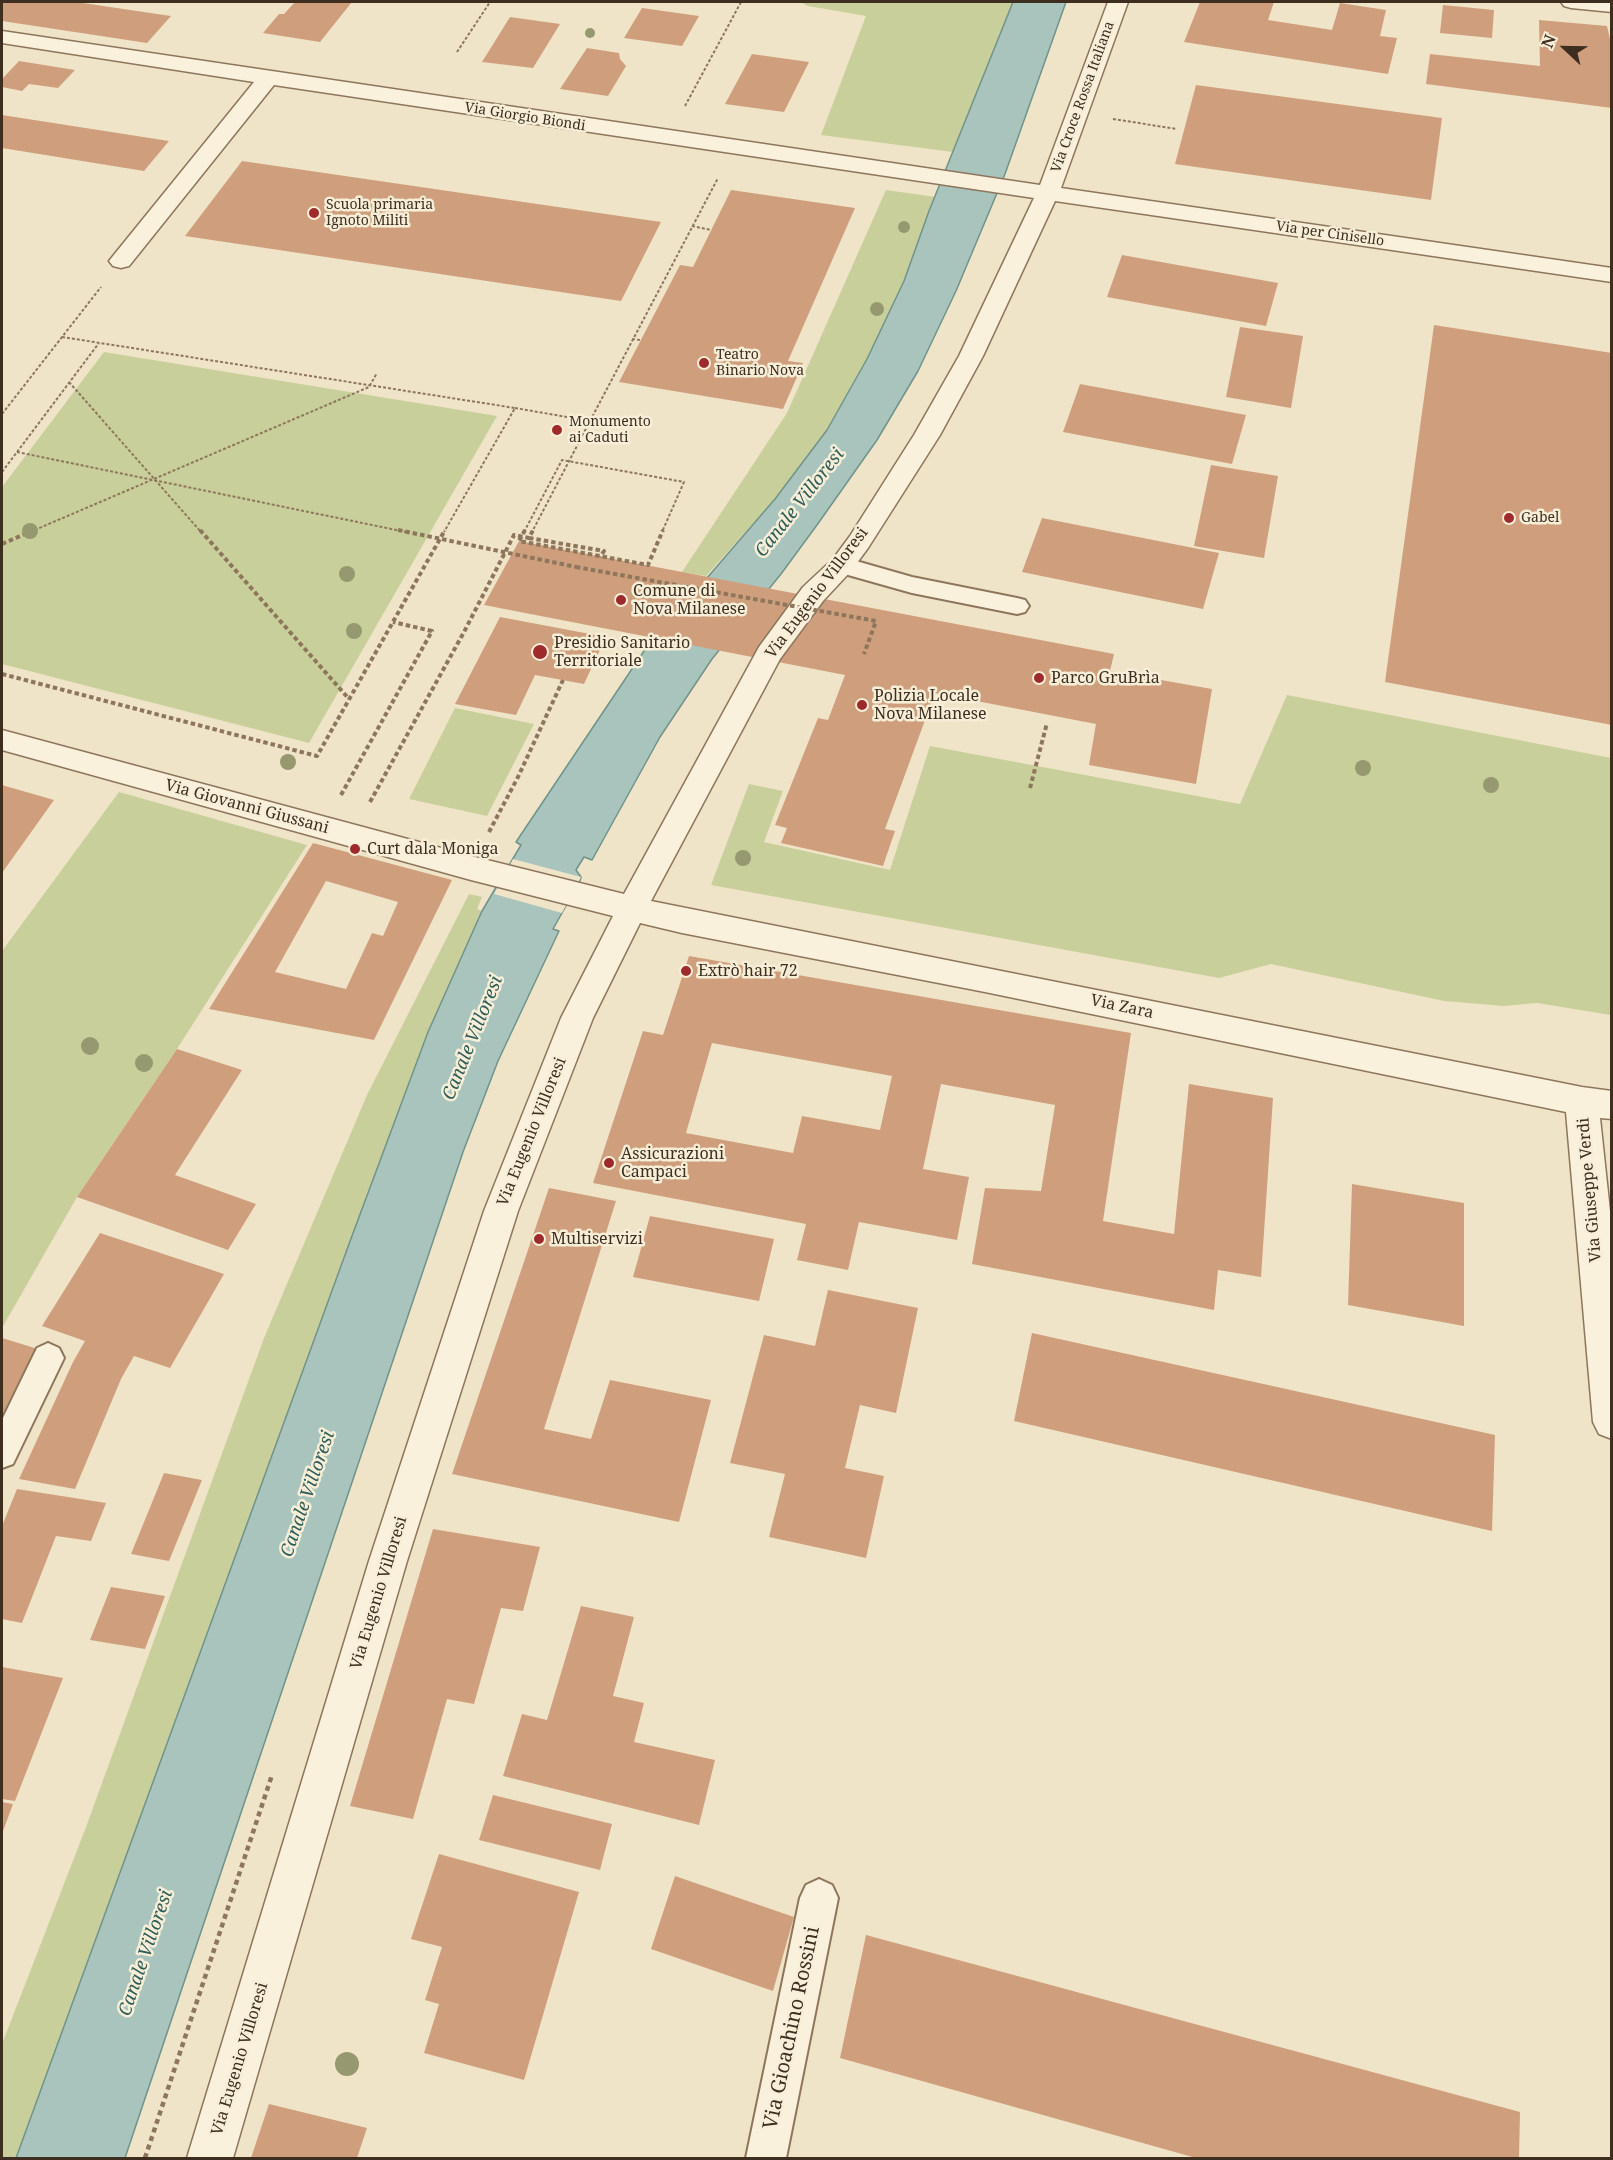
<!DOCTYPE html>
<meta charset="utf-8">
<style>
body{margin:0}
#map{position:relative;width:1613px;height:2160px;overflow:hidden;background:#f0e4c8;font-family:"Noto Serif",serif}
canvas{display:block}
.frame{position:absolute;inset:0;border:3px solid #3d2e20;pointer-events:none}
.north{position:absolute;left:1535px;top:18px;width:60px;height:60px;-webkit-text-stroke:4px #f7eed8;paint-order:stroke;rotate:292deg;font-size:16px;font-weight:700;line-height:24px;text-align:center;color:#3d2e20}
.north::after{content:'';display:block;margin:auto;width:21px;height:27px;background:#3d2e20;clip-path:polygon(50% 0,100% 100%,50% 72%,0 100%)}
</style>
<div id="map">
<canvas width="1613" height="2160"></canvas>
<div class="frame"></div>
<div class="north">N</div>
</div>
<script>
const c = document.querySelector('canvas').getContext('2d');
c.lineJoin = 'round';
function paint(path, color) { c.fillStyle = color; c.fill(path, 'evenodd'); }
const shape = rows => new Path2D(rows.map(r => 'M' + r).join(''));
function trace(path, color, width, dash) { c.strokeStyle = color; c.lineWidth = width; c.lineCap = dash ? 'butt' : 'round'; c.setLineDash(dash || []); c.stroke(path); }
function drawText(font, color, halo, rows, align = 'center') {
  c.font = font + ' "Noto Serif",serif'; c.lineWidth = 5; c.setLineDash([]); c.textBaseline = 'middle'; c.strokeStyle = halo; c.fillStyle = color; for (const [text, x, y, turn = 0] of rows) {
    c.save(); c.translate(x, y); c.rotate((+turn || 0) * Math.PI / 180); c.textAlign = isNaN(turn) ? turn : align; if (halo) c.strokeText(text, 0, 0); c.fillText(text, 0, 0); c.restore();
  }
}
const green = shape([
 [800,2,1013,2,953,152,821,135,866,16,808,6],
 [886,190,936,197,904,281,867,359,827,430,775,499,706,576,682,572,787,413],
 [104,352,497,416,309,743,2,664,2,487],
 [1287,695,1611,758,1611,1015,1537,1003,1504,1006,1444,1001,1271,964,1219,978,711,885,749,784,783,791,764,842,890,870,930,746,1240,804],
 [455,708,534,724,487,816,409,799],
 [119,792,307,845,177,1049,77,1197,2,1328,2,951],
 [469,894,482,897,477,909,482,911,428,1032,349,1244,16,2158,2,2158,2,2044,86,1827,264,1338,367,1095]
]);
const water = shape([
 [1013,2,1066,2,1005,174,956,291,918,371,877,440,817,525,781,574,712,659,660,737,592,860,584,857,576,870,581,877,580,881,553,929,559,931,498,1061,463,1152,125,2158,16,2158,349,1244,428,1032,482,911,521,845,516,842,644,651,775,499,827,430,867,359,904,281,929,211,1013,2]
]);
const pier = shape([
 [513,859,581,877,562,913,494,894]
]);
const building = shape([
 [2,2,76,2,171,16,147,43,2,21],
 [295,2,352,2,320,42,263,33,279,14,284,14],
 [1200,2,1274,2,1268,20,1332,30,1340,3,1386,10,1380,36,1397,38,1388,74,1184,42],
 [1443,5,1494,10,1492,38,1440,33],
 [642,8,699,16,682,46,624,38],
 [510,17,560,24,533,68,482,62],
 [1539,20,1607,26,1612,47,1612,108,1426,84,1430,54,1540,66],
 [587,48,619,53,620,59,626,66,608,96,560,89],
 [752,54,809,62,784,112,725,104],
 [19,61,75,70,58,88,29,84,22,91,2,87,2,79],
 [1196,85,1442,118,1431,200,1175,164],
 [2,115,169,141,144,171,2,148],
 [242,161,661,222,621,301,185,236],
 [731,190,855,208,788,361,803,363,783,409,619,382,680,265,693,267],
 [1122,255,1278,283,1266,326,1107,297],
 [1434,325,1612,353,1612,725,1385,682],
 [1240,327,1303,336,1291,408,1226,397],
 [1080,384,1246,415,1232,464,1063,432],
 [1211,465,1278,476,1264,558,1194,546],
 [1042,518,1219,553,1203,609,1022,572],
 [519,541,1114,654,1110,671,1212,689,1196,784,1089,765,1096,724,935,693,885,829,895,831,883,866,781,843,787,828,775,825,818,718,828,720,845,675,484,605],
 [500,617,606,637,584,684,535,675,516,715,455,704],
 [2,785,54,800,2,873],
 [313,843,452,880,374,1040,209,1009],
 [326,881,398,902,383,936,372,933,346,989,275,972],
 [689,956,1131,1033,1103,1221,1174,1234,1189,1084,1273,1098,1261,1277,1218,1270,1214,1310,972,1264,985,1188,1041,1191,1055,1105,941,1084,923,1169,969,1177,957,1240,859,1222,848,1270,797,1260,806,1224,593,1183,643,1031,663,1035],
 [712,1043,892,1076,880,1130,802,1116,793,1153,686,1133],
 [177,1049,242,1070,175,1175,256,1204,228,1250,77,1197],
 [1352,1184,1464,1203,1464,1326,1348,1305],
 [549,1188,616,1201,544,1429,591,1439,610,1380,711,1400,679,1522,452,1474],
 [650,1216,774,1239,759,1301,633,1277],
 [100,1233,224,1274,170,1368,134,1356,121,1379,75,1489,19,1479,73,1362,85,1341,42,1326],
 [828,1290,918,1308,896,1413,860,1405,845,1468,884,1476,866,1558,769,1537,785,1474,730,1463,764,1335,815,1346],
 [1032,1333,1495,1435,1492,1531,1014,1421],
 [2,1338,38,1349,2,1427],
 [164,1473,202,1480,169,1561,131,1554],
 [17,1489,106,1503,91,1541,56,1536,22,1623,2,1619,2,1526],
 [433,1529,540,1547,523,1611,501,1608,474,1704,447,1699,413,1819,350,1806],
 [111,1587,165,1596,145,1649,90,1640],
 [581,1606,634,1617,613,1696,644,1703,634,1742,715,1760,699,1825,503,1776,522,1714,547,1720],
 [2,1667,63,1678,15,1801,2,1799],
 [493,1795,612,1824,600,1870,479,1840],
 [2,1802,13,1804,2,1834],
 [439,1854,579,1892,524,2080,424,2053,439,2004,425,2000,442,1947,411,1939],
 [675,1876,794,1917,773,1991,651,1949],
 [866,1935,1520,2112,1519,2158,1196,2158,840,2058],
 [269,2104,367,2128,357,2158,251,2158]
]);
const pathFar2 = shape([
 [457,52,490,2],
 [685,106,741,2],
 [1113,119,1177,129],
 [692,226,711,230],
 [62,337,515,408,444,532],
 [632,339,640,340],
 [69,382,201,532],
 [515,408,590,421,532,532],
 [2,414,101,287],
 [590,421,718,178],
 [17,452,406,532],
 [2,472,99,343],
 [30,532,369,387,377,373],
 [524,532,562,460,684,482,662,532]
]);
const pathFar1 = shape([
 [200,530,349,699],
 [398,530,576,567],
 [525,530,519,541,648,565,663,530],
 [529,538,604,551,600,557],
 [2,544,34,530],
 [2,674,317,756,445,530],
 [1030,788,1047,723],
 [341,795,432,631,393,622],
 [370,802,464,632,514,535,529,538,533,530],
 [489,832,518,777,563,680]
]);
const path = shape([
 [145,2158,272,1775]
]);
const service = shape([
 [842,557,912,577,1017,598,1025,600,1029,606,1025,612,1017,614,912,593,834,571,830,565,834,559,842,557],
 [48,1343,59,1348,64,1358,13,1464,2,1468,2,1420,37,1348,48,1343],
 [819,1879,832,1885,838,1898,786,2158,746,2158,800,1898,806,1885,819,1879]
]);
const minor = shape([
 [1108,2,1128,2,1061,188,1612,268,1612,282,1055,201,983,356,940,435,868,548,851,571,823,601,780,659,651,901,1582,1087,1612,1091,1612,1119,1600,1118,1612,1230,1612,1439,1599,1434,1593,1422,1566,1112,985,992,682,933,640,923,593,1018,518,1211,407,1561,233,2158,187,2158,369,1561,484,1211,561,1018,613,916,471,880,2,750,2,730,471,856,624,894,759,647,803,587,833,559,850,536,914,435,959,356,1034,198,274,85,129,266,121,268,113,266,109,261,113,256,254,82,2,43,2,31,1040,185,1108,2],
 [1561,2,1612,2,1612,12,1571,8,1564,6,1561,2]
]);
const pathBridge = shape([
 [576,567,876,621,864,654]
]);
const trees = [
 [590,33,5],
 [904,227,6],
 [877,309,7],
 [30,531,8],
 [347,574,8],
 [354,631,8],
 [288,762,8],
 [1363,768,8],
 [1491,785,8],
 [743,858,8],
 [90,1046,9],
 [144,1063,9],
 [347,2064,12]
];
const markers = [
 [314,213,6,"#9e2a2b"],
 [704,363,6,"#9e2a2b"],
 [557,430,6,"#9e2a2b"],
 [1509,518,6,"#9e2a2b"],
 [621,600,6,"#9e2a2b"],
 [540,652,8,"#9e2a2b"],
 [1039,678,6,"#9e2a2b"],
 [862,705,6,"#9e2a2b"],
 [355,849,6,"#9e2a2b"],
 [686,971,6,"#9e2a2b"],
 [609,1163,6,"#9e2a2b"],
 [539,1239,6,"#9e2a2b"]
];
const farStreetnames = [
 ["Via Croce Rossa Italiana",1083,97,-70],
 ["Via Giorgio Biondi",525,117,9],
 ["Via per Cinisello",1330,234,8]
];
const farPoinames = [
 ["Scuola primaria",326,205],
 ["Ignoto Militi",326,221],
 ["Teatro",716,355],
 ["Binario Nova",716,371],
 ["Monumento",569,422],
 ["ai Caduti",569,438],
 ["Gabel",1521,518]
];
const poiNames = [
 ["Comune di",633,591],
 ["Nova Milanese",633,609],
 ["Presidio Sanitario",554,643],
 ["Territoriale",554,661],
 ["Parco GruBrìa",1051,678],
 ["Polizia Locale",874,696],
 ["Nova Milanese",874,714],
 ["Curt dala Moniga",367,849],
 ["Extrò hair 72",698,971],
 ["Assicurazioni",621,1154],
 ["Campaci",621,1172],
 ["Multiservizi",551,1239]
];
const streetNames = [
 ["Via Eugenio Villoresi",817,593,-53],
 ["Via Giovanni Giussani",247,807,15],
 ["Via Zara",1122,1007,12],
 ["Via Eugenio Villoresi",532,1132,-68],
 ["Via Giuseppe Verdi",1590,1190,-95],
 ["Via Eugenio Villoresi",379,1593,-73],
 ["Via Eugenio Villoresi",240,2059,-73]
];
const waterNames = [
 ["Canale Villoresi",800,503,-52],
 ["Canale Villoresi",473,1038,-68],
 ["Canale Villoresi",308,1494,-71],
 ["Canale Villoresi",146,1953,-71]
];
const nearStreetnames = [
 ["Via Gioachino Rossini",792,2028,-78]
];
paint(green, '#c9cf9b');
paint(water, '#a9c4bc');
trace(water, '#6f938a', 1.5);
paint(pier, '#f0e4c8');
paint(building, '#cf9f7d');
trace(service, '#8d765c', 4);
trace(minor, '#8d765c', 3);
trace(pathFar2, '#8d765c', 2, [3, 2]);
trace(pathFar1, '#8d765c', 4, [4.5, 3]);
trace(path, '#8d765c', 4.5, [5, 4]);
paint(service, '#faf1dc');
paint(minor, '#faf1dc');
trace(pathBridge, '#8d765c', 4, [4.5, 3]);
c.fillStyle = '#96986f';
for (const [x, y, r] of trees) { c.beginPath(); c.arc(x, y, r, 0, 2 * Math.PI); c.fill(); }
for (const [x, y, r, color] of markers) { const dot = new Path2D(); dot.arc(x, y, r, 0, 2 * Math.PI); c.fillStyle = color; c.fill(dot); trace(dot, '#f7eed8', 2); }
drawText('14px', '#3d2e20', '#f7eed8', farStreetnames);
drawText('14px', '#3d2e20', '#f7eed8', farPoinames, 'left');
drawText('16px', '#3d2e20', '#f7eed8', poiNames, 'left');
drawText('16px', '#3d2e20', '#f7eed8', streetNames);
drawText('italic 18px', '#2f5d5a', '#f7eed8', waterNames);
drawText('20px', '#3d2e20', '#f7eed8', nearStreetnames);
</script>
